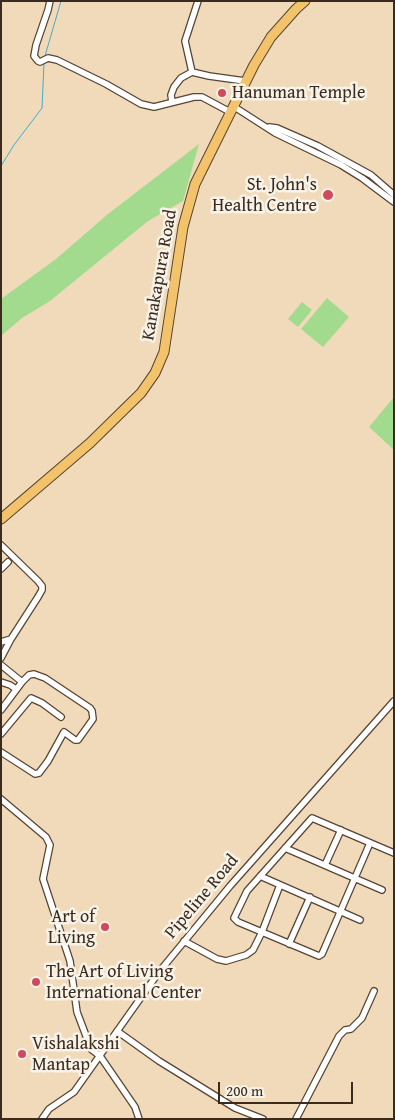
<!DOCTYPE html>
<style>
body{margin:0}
#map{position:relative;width:395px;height:1120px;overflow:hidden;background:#f1daba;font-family:"Gentium Book Plus",serif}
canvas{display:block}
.frame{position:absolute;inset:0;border:2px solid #3b2a1e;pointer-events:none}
.scale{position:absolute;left:218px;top:1082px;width:135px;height:22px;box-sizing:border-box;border:2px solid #3b2a1e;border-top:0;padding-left:6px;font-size:15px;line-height:18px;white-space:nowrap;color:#3b2a1e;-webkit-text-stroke:4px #f7f3e8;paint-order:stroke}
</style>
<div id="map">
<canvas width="395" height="1120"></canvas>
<div class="frame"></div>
<div class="scale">200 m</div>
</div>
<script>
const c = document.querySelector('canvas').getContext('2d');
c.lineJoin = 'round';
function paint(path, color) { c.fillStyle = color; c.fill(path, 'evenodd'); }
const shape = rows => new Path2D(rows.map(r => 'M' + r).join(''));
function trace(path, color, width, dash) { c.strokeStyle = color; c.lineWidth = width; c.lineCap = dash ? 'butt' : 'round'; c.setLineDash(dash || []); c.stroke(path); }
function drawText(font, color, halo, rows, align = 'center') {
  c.font = font + ' "Gentium Book Plus",serif'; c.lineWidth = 5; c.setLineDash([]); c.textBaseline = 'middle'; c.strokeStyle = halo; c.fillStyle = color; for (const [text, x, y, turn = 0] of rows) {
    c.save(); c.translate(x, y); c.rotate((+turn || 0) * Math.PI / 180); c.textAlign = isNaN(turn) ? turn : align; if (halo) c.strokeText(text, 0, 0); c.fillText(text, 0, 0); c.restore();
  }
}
const green = shape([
 [199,144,183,201,148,221,50,301,22,318,1,336,1,299,56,259,108,214],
 [327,298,349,317,323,347,301,329],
 [302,302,312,310,298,327,288,319],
 [394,397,394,450,369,427]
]);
const stream = shape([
 [45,56,61,1],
 [1,166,14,145,42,108,44,63]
]);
const minor = shape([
 [50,1,48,10,36,45,34,56,38,61,40,62,48,58,57,60,106,84,141,104,154,107,194,97,202,97,230,112],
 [192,72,185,41,198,1],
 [172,102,171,95,174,87,181,78,192,72,209,76,245,81],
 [233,106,275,133,341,165,362,178,394,202],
 [269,127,277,128,318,146,371,175,394,195],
 [1,545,38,581,42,586,42,590,38,597,11,639,1,642],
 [1,569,8,562],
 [1,658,11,639],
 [1,665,22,682],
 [1,682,10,685,16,689],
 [1,710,22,682,29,675,34,674,45,678,90,708,92,711,93,719,78,740,75,740,64,732,48,761,39,773,35,774,1,752],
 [1,734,31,698,42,703,61,717],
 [1,799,46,837,50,845,43,879,70,961,77,1012,91,1049,100,1056,135,1107,139,1119],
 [370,843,322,954,319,956,238,922,234,918,247,891,312,818,394,853],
 [285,848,382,890],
 [325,865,341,830],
 [260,876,360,920],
 [184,941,217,959,226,961,246,955,253,950,262,932,280,885],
 [289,944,310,897],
 [117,1031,159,1061,235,1108,263,1119],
 [42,1119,49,1109,74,1092,159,972,230,886,394,701],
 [296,1119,339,1036,345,1030,351,1029,362,1018,374,991]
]);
const highway = shape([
 [1,519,90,443,141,393,155,373,164,352,183,227,195,184,254,65,271,37,296,9,305,1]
]);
const markers = [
 [222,93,5,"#d1495b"],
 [328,195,6,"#d1495b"],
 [105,927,5,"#d1495b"],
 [36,982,5,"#d1495b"],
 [22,1054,5,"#d1495b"]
];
const poiNames = [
 ["Hanuman Temple",232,93],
 ["St. John's",317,185,"right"],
 ["Health Centre",317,206,"right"],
 ["Art of",95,917,"right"],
 ["Living",95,938,"right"],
 ["The Art of Living",46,972],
 ["International Center",46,993],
 ["Vishalakshi",32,1044],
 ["Mantap",32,1065]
];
const streetNames = [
 ["Kanakapura Road",160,275,-80],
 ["Pipeline Road",202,897,-50]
];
paint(green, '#a2db8e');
trace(stream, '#46aac6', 1);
trace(minor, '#564435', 8);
trace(highway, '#564435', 11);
trace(minor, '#fff', 5.5);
trace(highway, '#f2c36a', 9);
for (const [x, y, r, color] of markers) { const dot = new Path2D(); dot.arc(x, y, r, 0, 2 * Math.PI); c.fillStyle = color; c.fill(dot); trace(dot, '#f7f3e8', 2); }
drawText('18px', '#3b2a1e', '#f7f3e8', poiNames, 'left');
drawText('18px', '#3b2a1e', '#f7f3e8', streetNames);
</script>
